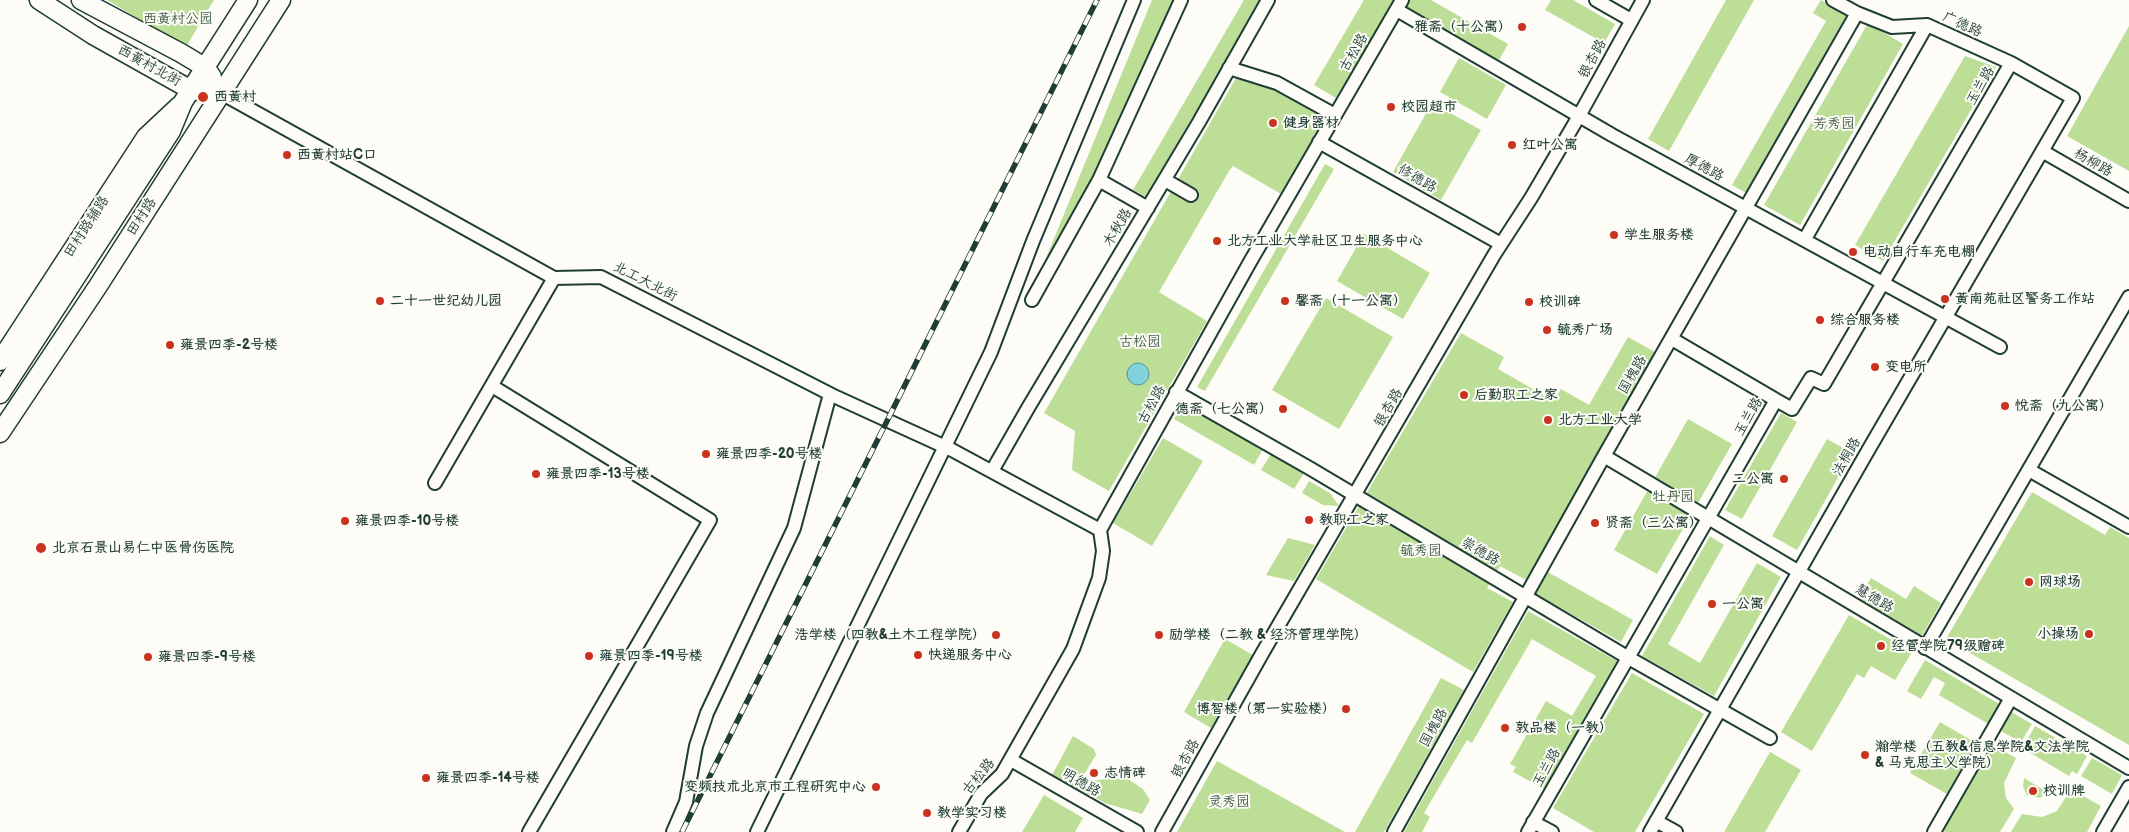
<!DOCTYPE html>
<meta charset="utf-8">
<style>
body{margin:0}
canvas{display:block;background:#fdfcf7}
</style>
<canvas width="2129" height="832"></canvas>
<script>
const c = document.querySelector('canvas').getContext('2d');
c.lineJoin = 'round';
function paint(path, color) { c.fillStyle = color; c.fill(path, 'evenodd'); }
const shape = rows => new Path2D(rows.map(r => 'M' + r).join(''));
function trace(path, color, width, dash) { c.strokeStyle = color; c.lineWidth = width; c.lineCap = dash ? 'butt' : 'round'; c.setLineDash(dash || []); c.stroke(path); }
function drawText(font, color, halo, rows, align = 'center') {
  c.font = font + ' "Balsamiq Sans","LXGW WenKai TC",sans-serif'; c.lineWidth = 4; c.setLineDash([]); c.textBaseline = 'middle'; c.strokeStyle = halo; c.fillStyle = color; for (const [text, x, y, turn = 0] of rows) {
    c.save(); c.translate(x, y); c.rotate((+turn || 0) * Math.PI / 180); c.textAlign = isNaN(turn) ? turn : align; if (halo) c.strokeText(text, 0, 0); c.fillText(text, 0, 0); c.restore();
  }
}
const green = shape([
 [107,0,214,0,186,47],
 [1152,0,1174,0,1094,177,1032,292],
 [1244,0,1261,0,1146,197,1133,190],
 [1364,0,1394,0,1336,98,1314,85],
 [1410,0,1431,0,1508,44,1498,62,1405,8],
 [1551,0,1573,0,1615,24,1604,43,1545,10],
 [1726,0,1754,0,1669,151,1648,139],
 [1821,0,1847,15,1746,193,1732,185,1826,21,1813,13],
 [1868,23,1903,44,1800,225,1764,205],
 [2129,26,2129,171,2067,136],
 [1965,56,1996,67,1883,261,1855,245],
 [1459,58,1506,85,1487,119,1440,92],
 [1236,78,1273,88,1325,119,1281,194,1233,166,1229,171,1159,292,1207,321,1109,491,1072,470,1075,431,1044,413],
 [1432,103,1481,130,1441,200,1393,172],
 [1325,164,1334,169,1205,391,1197,387],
 [1364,234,1430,273,1403,319,1337,281],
 [1326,298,1393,337,1339,429,1272,390],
 [1461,333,1504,357,1498,369,1554,401,1561,389,1589,405,1628,337,1655,352,1526,580,1500,566,1487,588,1513,602,1473,672,1316,579],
 [1184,403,1263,449,1254,465,1174,419],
 [1781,413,1797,422,1742,519,1725,510],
 [1688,419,1732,444,1657,574,1614,550],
 [1163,438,1203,461,1152,546,1113,523],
 [1827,439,1852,453,1797,550,1772,536],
 [1271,454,1304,473,1294,489,1261,470],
 [1309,481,1330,493,1339,506,1323,505,1302,493],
 [2032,492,2105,535,2110,527,2129,538,2129,745,1946,639],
 [1710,536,1724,545,1668,644,1700,663,1757,563,1781,577,1714,696,1642,656],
 [1288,538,1315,545,1294,581,1266,575],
 [1546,571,1633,620,1621,642,1534,593],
 [1871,578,1906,599,1914,586,1941,603,1921,637,1858,599],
 [1528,611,1617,661,1544,789,1513,772,1516,767,1510,764,1546,701,1572,716,1596,676,1532,639,1472,743,1467,740,1424,813,1430,817,1422,832,1404,832],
 [1849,615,1912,652,1895,680,1871,666,1864,678,1857,674,1812,751,1781,732],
 [1225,639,1253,655,1211,728,1184,712],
 [1925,660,2001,705,1990,725,1939,695,1945,683,1934,677,1921,699,1907,691],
 [1632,673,1704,714,1635,832,1594,832,1553,808],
 [1441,678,1464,690,1384,832,1355,832],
 [2010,711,2032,724,2021,742,1999,730],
 [1940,722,1976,743,1947,794,1910,773],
 [2035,726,2087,756,2077,774,2072,771,2069,776,2027,751,2029,747,2025,744],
 [1073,736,1094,749,1096,755,1083,776,1092,781,1113,778,1128,779,1143,789,1150,800,1142,814,1105,803,1052,775],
 [1991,744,2016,758,2004,783,2006,798,2014,809,2000,832,1946,832,1942,830],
 [1770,752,1801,770,1765,832,1724,832],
 [2092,758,2122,775,2112,794,2081,776],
 [1217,761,1345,832,1177,832],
 [2024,778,2047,792,2040,798,2027,795,2023,787],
 [2071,789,2101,806,2087,832,2011,832,2022,814,2042,817,2057,811],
 [1044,795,1083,818,1075,832,1022,832]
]);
const water = shape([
 '1127 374a11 11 0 1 1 22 0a11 11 0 1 1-22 0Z'
]);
const street = shape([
 [1596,0,1631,20],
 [1397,10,1612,135,2000,347],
 [1229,68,1277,83,1335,115],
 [221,93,554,278,601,277,836,397,952,450,1100,530],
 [1319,142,1501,244],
 [2042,151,2129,201],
 [1099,180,1148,208],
 [1165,180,1191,195],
 [1805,239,1927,25],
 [1032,300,1099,180,1181,0],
 [1672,339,1776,400],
 [492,386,710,520,529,832],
 [1176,392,1311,469,1627,657,1770,738],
 [1604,456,2129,768],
 [2029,470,2129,527],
 [992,471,1028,408,1199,122,1268,0],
 [435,483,554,278],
 [1925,648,2129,297],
 [1011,760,1137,832],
 [1656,821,1676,832],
 [1533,822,1552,832],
 [673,832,686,802,696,746,707,713,794,528,830,394],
 [757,832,991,352,1033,241,1134,0],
 [959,832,981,794,1002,774,1073,649,1099,578,1103,551,1100,530,1250,262,1402,0],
 [1162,832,1263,652,1494,255,1531,198,1579,116,1643,0],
 [1394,832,1604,456,1857,13],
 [1528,832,1776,400,1792,409,1811,378,1824,384,2011,63],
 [1650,832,1866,454,2073,98,2011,63,1927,25,1892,27,1857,13,1833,0],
 [1934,832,2011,698,1984,745],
 [2103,832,2129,787]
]);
const secondary = shape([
 [39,0,93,35,191,90,221,93],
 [81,0,181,53,206,68,212,77],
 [0,361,146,137,179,106],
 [0,394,171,131,183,102,248,0],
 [0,433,98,286,281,0]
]);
const rail = shape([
 [682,832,1097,0]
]);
const markers = [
 [1522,27,5,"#c8321e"],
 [203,97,6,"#c8321e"],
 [1391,107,5,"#c8321e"],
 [1273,123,5,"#c8321e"],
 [1512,145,5,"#c8321e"],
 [287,155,5,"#c8321e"],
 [1614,235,5,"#c8321e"],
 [1217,241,5,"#c8321e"],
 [1853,252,5,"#c8321e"],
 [1945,299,5,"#c8321e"],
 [380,301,5,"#c8321e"],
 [1285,301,5,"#c8321e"],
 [1529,302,5,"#c8321e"],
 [1820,320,5,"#c8321e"],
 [1547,330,5,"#c8321e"],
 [170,345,5,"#c8321e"],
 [1875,367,5,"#c8321e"],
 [1464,395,5,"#c8321e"],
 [2005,406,5,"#c8321e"],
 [1283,409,5,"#c8321e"],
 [1548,420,5,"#c8321e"],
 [706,454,5,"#c8321e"],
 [536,474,5,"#c8321e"],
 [1784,479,5,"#c8321e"],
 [1309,520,5,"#c8321e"],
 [345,521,5,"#c8321e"],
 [1595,523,5,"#c8321e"],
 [41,548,6,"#c8321e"],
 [2029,582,5,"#c8321e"],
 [1712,604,5,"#c8321e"],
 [2089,634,5,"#c8321e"],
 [996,635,5,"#c8321e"],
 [1159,635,5,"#c8321e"],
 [1881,646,5,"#c8321e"],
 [918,655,5,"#c8321e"],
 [589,656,5,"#c8321e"],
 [148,657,5,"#c8321e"],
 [1346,709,5,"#c8321e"],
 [1505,728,5,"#c8321e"],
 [1865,755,5,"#c8321e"],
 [1094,773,5,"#c8321e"],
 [426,778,5,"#c8321e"],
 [876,787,5,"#c8321e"],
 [2033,791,5,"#c8321e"],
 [927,813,5,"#c8321e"]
];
const parkNames = [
 ["西黄村公园",178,19],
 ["芳秀园",1834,124],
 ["古松园",1140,342],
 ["牡丹园",1673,497],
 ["毓秀园",1421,551],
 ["灵秀园",1229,802]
];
const streetNames = [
 ["广德路",1962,25,24],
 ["古松路",1354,53,-59],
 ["银杏路",1593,59,-62],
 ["西黄村北街",149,66,29],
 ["玉兰路",1981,86,-60],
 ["杨柳路",2093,163,30],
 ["厚德路",1704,168,28],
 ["修德路",1417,179,30],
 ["田村路",142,217,-57],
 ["田村路辅路",87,227,-57],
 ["木秋路",1118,228,-59],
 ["北工大北街",645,282,27],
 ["国槐路",1633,375,-60],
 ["古松路",1152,405,-61],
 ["银杏路",1389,408,-60],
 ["玉兰路",1749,417,-60],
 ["法桐路",1847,457,-60],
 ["崇德路",1480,552,30],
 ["慧德路",1874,599,31],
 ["国槐路",1434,728,-61],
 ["银杏路",1186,759,-61],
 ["玉兰路",1547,768,-61],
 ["古松路",979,777,-51],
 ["明德路",1081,783,30]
];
const poiNames = [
 ["雅斋（十公寓）",1512,27,"right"],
 ["西黄村",214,97],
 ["校园超市",1401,107],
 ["健身器材",1283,123],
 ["红叶公寓",1522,145],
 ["西黄村站C口",297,155],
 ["学生服务楼",1624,235],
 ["北方工业大学社区卫生服务中心",1227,241],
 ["电动自行车充电棚",1863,252],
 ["黄南苑社区警务工作站",1955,299],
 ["二十一世纪幼儿园",390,301],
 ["馨斋（十一公寓）",1295,301],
 ["校训碑",1539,302],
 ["综合服务楼",1830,320],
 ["毓秀广场",1557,330],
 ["雍景四季-2号楼",180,345],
 ["变电所",1885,367],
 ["后勤职工之家",1474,395],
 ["悦斋（九公寓）",2015,406],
 ["德斋（七公寓）",1273,409,"right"],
 ["北方工业大学",1558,420],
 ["雍景四季-20号楼",716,454],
 ["雍景四季-13号楼",546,474],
 ["二公寓",1774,479,"right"],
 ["教职工之家",1319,520],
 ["雍景四季-10号楼",355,521],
 ["贤斋（三公寓）",1605,523],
 ["北京石景山易仁中医骨伤医院",52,548],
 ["网球场",2039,582],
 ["一公寓",1722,604],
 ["小操场",2079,634,"right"],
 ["浩学楼（四教&土木工程学院）",986,635,"right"],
 ["励学楼（二教 & 经济管理学院）",1169,635],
 ["经管学院79级赠碑",1891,646],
 ["快递服务中心",928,655],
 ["雍景四季-19号楼",599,656],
 ["雍景四季-9号楼",158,657],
 ["博智楼（第一实验楼）",1336,709,"right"],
 ["敦品楼（一教）",1515,728],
 ["瀚学楼（五教&信息学院&文法学院",1875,747],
 ["& 马克思主义学院）",1875,763],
 ["志情碑",1104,773],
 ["雍景四季-14号楼",436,778],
 ["变频技术北京市工程研究中心",866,787,"right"],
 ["校训牌",2043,791],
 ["教学实习楼",937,813]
];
paint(green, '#bdde97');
paint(water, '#82d2dd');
trace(water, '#5a9699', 1);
trace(street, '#1f3d34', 16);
trace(secondary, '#1f3d34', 21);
trace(street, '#fdfcf7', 12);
trace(secondary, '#fdfcf7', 18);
trace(rail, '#1f3d34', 5.5);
trace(rail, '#fdfcf7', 4, [11]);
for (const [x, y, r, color] of markers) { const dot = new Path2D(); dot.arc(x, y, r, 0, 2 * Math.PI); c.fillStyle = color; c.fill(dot); trace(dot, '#fdfcf7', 2); }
drawText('14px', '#3f5d48', '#fdfcf7', parkNames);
drawText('14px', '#1f3d34', '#fdfcf7', streetNames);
drawText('bold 14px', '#1f3d34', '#fdfcf7', poiNames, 'left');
</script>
